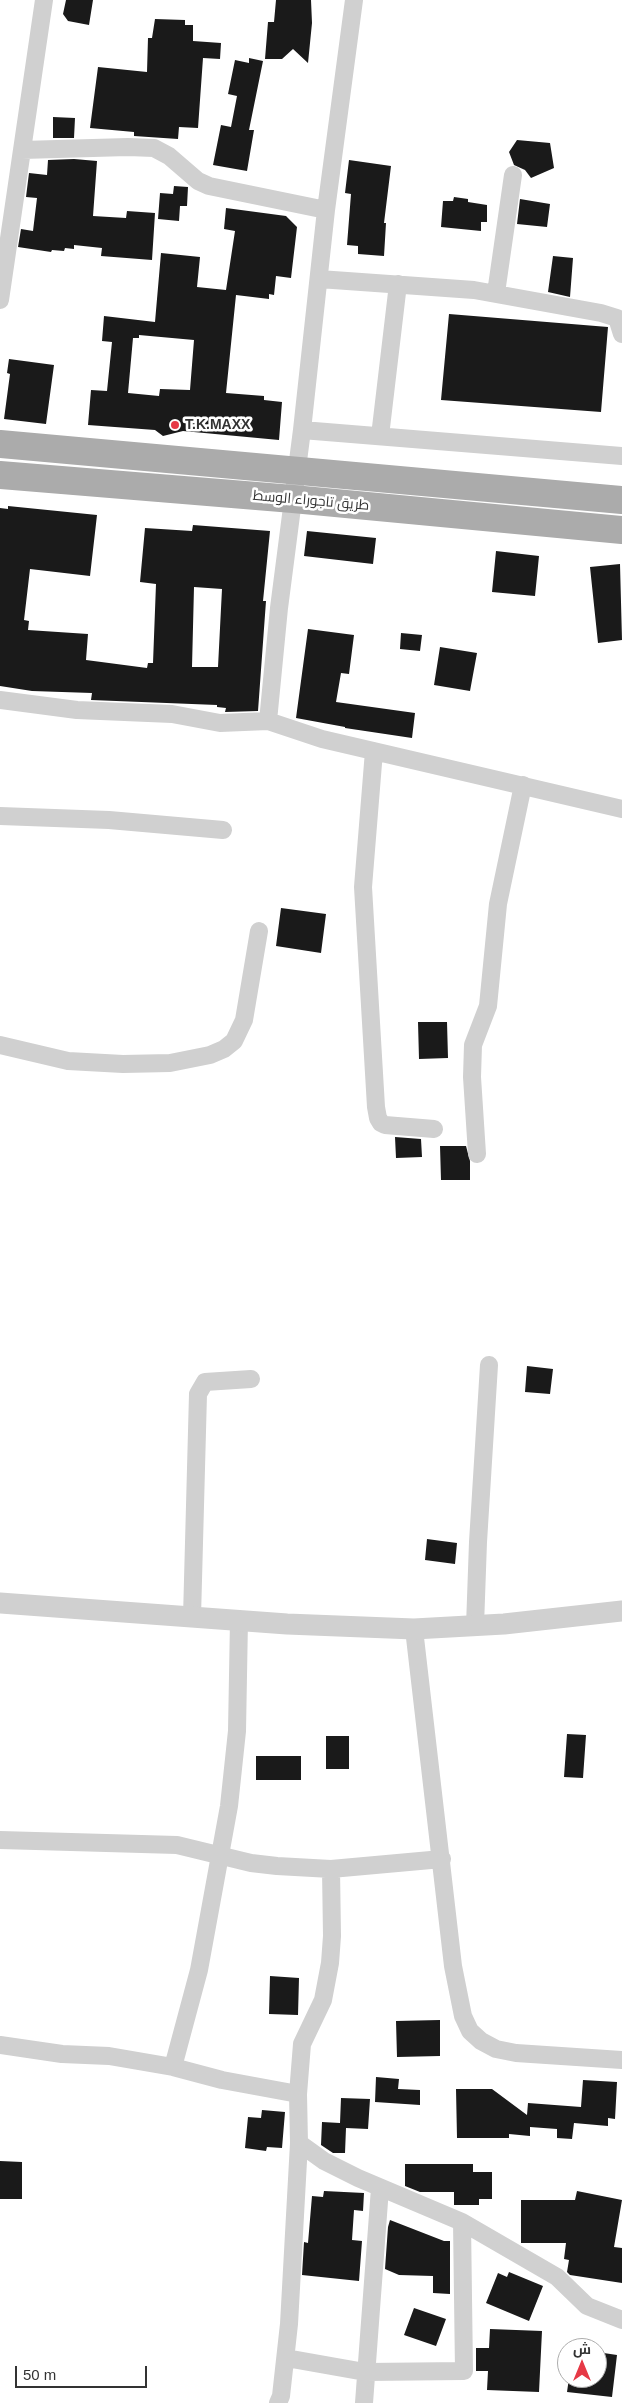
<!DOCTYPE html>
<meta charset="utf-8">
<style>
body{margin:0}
#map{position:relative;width:622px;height:2403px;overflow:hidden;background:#fff;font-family:Helvetica,Cairo,sans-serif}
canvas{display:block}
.north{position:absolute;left:557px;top:2338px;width:50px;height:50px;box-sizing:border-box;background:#fff;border:1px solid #adadad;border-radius:50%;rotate:0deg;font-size:14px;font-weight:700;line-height:20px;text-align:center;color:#333}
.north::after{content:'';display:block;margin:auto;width:18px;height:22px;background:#e63946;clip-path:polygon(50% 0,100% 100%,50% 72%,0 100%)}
.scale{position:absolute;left:15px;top:2366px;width:132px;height:22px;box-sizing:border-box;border:2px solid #333;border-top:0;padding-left:6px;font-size:15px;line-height:18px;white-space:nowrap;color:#333;-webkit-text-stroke:4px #fff;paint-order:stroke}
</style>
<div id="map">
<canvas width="622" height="2403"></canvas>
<div class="north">ش</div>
<div class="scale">50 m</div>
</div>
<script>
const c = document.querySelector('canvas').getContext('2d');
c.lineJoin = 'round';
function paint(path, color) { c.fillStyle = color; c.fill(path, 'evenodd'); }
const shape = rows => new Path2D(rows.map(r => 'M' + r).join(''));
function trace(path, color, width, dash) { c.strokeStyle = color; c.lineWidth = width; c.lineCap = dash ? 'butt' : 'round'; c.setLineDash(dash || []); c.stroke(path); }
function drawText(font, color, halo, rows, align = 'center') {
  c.font = font + ' Helvetica,Cairo,sans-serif'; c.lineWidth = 5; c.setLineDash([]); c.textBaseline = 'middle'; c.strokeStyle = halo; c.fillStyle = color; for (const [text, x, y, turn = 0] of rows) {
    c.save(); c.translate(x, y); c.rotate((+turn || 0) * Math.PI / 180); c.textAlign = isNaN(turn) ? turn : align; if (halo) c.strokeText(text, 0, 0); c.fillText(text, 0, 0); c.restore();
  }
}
const building = shape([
 [66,0,93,0,89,25,68,21,63,14],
 [276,0,311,0,312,23,308,63,293,49,282,59,265,59,268,22,274,22],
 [155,19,185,20,185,25,193,25,193,41,221,43,220,59,203,58,198,128,179,127,178,139,134,136,134,132,90,128,98,67,147,72,148,38,152,38],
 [249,58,263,61,249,130,254,130,247,171,213,165,221,125,231,127,237,96,228,94,235,60,249,63],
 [53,117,75,118,74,138,53,138],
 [517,140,550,143,554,168,531,178,525,170,514,165,509,152],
 [74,159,97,161,93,216,126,218,127,211,155,213,152,260,101,256,102,248,74,245,74,249,65,248,64,251,52,250,51,252,18,247,21,229,33,231,37,198,26,197,29,173,47,175,48,160],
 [349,160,391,166,384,223,386,223,384,256,358,254,358,246,347,245,351,194,345,193],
 [174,186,188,187,187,206,180,206,179,221,158,219,160,193,173,194],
 [454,197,468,199,468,202,487,205,487,222,481,222,481,231,441,227,443,201,453,201],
 [520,199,550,204,547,227,517,224],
 [226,208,286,216,297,227,291,278,276,276,274,295,269,294,269,299,236,295,226,393,264,396,264,400,282,402,279,440,183,431,163,436,155,430,88,425,91,390,107,391,112,342,102,341,104,316,155,322,161,253,200,257,197,287,226,290,235,231,224,229],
 [139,335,194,340,190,390,160,389,159,396,128,393,133,338,139,338],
 [553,256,573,258,570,297,548,292],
 [449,314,608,327,601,412,441,400],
 [9,359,54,365,46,424,4,419,10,374,7,373],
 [8,506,97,515,90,576,30,569,24,620,29,621,28,630,88,634,86,660,147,668,148,663,153,663,156,584,140,582,145,528,192,531,193,525,270,531,263,601,266,601,258,711,225,712,226,708,217,707,217,705,91,700,92,693,32,691,0,686,0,508,8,509],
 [194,587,222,589,218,667,192,667],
 [307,531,376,538,373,564,304,556],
 [496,551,539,556,535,596,492,592],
 [620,564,622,640,598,643,590,567],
 [308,629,354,635,349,674,341,673,336,702,415,713,412,738,345,728,345,727,296,718],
 [401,633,422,635,420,651,400,649],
 [440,647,477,653,470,691,434,685],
 [281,908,326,914,321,953,276,946],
 [418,1022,447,1022,448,1058,419,1059],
 [395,1137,421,1139,422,1157,396,1158],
 [440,1146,466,1146,470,1161,470,1180,441,1180],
 [527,1366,553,1369,550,1394,525,1392],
 [427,1539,457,1543,455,1564,425,1560],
 [567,1734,586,1735,583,1778,564,1777],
 [326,1736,349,1736,349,1769,326,1769],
 [256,1756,301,1756,301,1780,256,1780],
 [270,1976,299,1978,298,2015,269,2014],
 [440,2020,440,2056,397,2057,396,2021],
 [376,2077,399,2079,398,2089,420,2090,420,2105,375,2102],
 [583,2080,617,2082,615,2119,608,2118,608,2126,574,2123,572,2139,557,2138,557,2129,530,2127,530,2136,509,2134,509,2138,457,2138,456,2089,492,2089,527,2115,528,2103,581,2107],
 [341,2098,370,2099,368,2129,346,2128,345,2153,333,2153,321,2145,322,2122,340,2123],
 [262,2110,285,2112,282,2148,267,2147,266,2151,245,2148,248,2117,261,2118],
 [0,2161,22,2162,22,2199,0,2199],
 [405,2164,473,2164,473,2172,492,2172,492,2199,479,2199,479,2205,454,2205,454,2192,420,2192,405,2186],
 [324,2191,364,2193,363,2211,354,2210,352,2240,362,2241,359,2281,302,2275,304,2242,308,2243,312,2196,323,2197],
 [577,2191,622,2200,614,2247,622,2248,622,2283,570,2275,567,2272,569,2260,564,2259,566,2243,521,2243,521,2200,575,2200],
 [390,2220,444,2241,450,2241,450,2294,433,2293,433,2276,399,2275,385,2269,388,2227],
 [509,2272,543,2286,529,2321,486,2303,498,2273,507,2277],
 [414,2308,446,2319,436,2346,404,2335],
 [490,2329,542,2331,539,2392,487,2390,488,2371,476,2371,476,2348,489,2348],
 [597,2352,617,2355,612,2397,567,2392,569,2378,597,2378]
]);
const minor = shape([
 [22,150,128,147,154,148,169,156,198,181,209,186,326,210],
 [319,279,474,290,601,313,617,318,622,334],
 [496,293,513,175],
 [0,300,44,0],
 [302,430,622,456],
 [380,436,398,284],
 [0,700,77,710,172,714,220,723,268,721,322,739,622,809],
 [268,721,279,608,302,430,326,210,354,0],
 [374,751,363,887,376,1107,378,1118,381,1123,385,1125,434,1129],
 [0,816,109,820,223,830],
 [0,1045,68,1061,123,1064,170,1063,210,1055,224,1049,234,1041,244,1020,259,931],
 [477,1154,472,1077,473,1045,488,1006,498,904,523,785],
 [192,1617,198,1394,205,1382,251,1379],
 [475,1626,478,1542,489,1365],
 [414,1629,453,1966,463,2016,470,2031,481,2041,496,2049,516,2053,622,2060],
 [0,1840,177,1845,251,1863,277,1866,331,1869,442,1859],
 [0,2045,62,2054,109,2056,173,2067,222,2080,298,2094],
 [173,2067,199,1970,229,1806,237,1731,239,1620],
 [299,2143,324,2161,358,2178,462,2222,557,2277,587,2306,622,2320],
 [286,2358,365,2372,464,2371,462,2222],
 [278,2403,281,2396,289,2324,299,2143,298,2094,302,2044,323,2000,330,1963,332,1936,331,1869],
 [364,2403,380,2188]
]);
const tertiary = shape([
 [0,1603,287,1624,414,1629,504,1624,622,1611]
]);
const primary = shape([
 [0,444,622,500],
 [0,475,293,499,622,530]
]);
const markers = [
 [175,425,5,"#e63946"]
];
const poiNames = [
 ["T.K.MAXX",185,425]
];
const streetNames = [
 ["طريق تاجوراء الوسط",311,501,5]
];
paint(building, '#1a1a1a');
trace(minor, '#d0d0d0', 18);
trace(tertiary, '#d0d0d0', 21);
trace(primary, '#ababab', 28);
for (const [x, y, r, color] of markers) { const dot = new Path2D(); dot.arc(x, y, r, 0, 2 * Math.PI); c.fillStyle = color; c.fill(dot); trace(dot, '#fff', 2); }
drawText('bold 14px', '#333', '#fff', poiNames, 'left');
drawText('14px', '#333', '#fff', streetNames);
</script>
